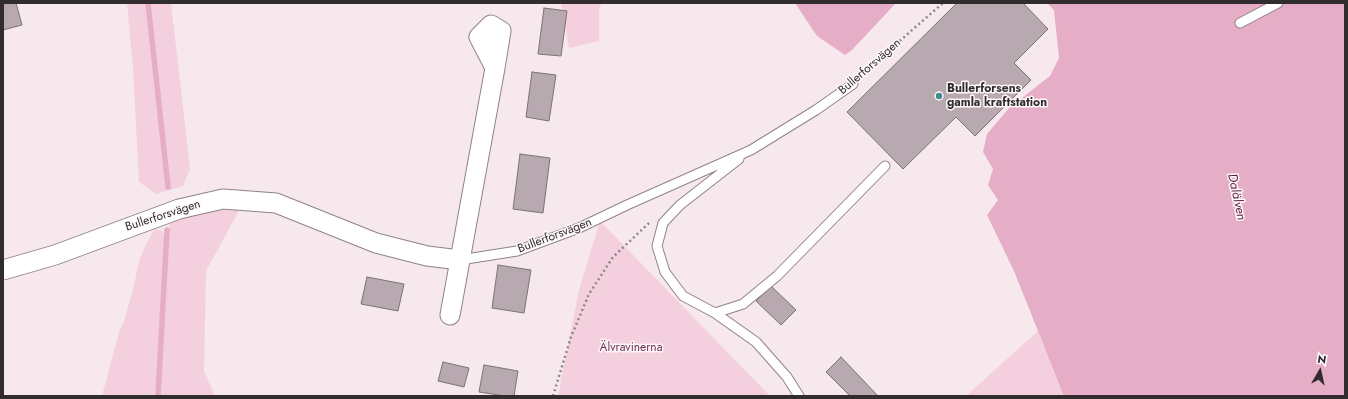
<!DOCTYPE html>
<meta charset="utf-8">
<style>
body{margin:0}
#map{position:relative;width:1348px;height:399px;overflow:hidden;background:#f7e8ee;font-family:Jost,sans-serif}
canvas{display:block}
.frame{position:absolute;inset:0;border:4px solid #312c2e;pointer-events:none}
.north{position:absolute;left:1300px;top:351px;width:40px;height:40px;-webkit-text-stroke:3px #fef8fa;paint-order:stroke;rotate:9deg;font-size:11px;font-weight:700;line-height:16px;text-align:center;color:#312c2e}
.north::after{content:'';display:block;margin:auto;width:14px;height:18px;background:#312c2e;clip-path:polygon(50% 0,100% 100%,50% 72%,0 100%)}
</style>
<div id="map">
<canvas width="1348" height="399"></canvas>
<div class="frame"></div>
<div class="north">N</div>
</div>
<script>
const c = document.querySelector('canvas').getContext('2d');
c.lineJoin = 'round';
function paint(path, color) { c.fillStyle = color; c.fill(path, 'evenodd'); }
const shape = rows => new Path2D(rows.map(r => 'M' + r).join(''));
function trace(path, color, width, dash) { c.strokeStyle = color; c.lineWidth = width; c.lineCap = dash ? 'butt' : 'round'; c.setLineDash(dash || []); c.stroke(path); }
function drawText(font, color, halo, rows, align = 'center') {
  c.font = font + ' Jost,sans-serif'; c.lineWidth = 3; c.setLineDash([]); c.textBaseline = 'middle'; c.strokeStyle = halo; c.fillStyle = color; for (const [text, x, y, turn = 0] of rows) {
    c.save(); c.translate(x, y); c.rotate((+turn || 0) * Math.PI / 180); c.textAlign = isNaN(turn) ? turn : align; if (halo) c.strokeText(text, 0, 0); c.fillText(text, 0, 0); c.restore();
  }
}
const green = shape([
 [127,3,171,3,190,169,183,186,156,194,139,182,133,67],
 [561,3,602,3,599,9,599,41,569,48],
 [242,205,206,271,204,371,215,396,102,396,119,332,124,321,134,286,139,261,147,242,155,229,162,231,166,238,172,216],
 [600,221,770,396,558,396,579,290],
 [1038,331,1045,349,1078,396,966,396]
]);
const water = shape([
 [795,3,896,3,852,50,845,55,817,36],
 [1047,3,1345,3,1345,396,1064,396,1014,271,987,215,998,200,988,185,993,169,983,152,987,134,1009,108,1050,76,1059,58,1054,10]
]);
const stream = shape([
 [148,3,168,187],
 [158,396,167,230]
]);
const building = shape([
 [3,3,16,3,22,25,3,30,3,3],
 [957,3,1023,3,1048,29,1014,63,1031,80,975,136,956,117,903,169,847,112,957,3],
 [544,8,567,11,561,56,538,54,544,8],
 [532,72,556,75,549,121,526,117,532,72],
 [520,154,550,158,543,213,513,209,520,154],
 [498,265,531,270,524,313,492,308,498,265],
 [367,277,404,284,398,311,361,304,367,277],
 [771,286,796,310,781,325,756,301,771,286],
 [841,357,878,396,850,396,826,372,841,357],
 [443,362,469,368,464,387,438,381,443,362],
 [484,365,518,371,514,396,505,396,479,392,484,365]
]);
const path = shape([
 [862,74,943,3],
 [553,396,571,337,589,294,613,257,649,223]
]);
const service = shape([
 [1240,23,1278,3],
 [739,159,680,205,663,223,657,246,665,272,683,296,715,313,756,342,787,377,799,396],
 [460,260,517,251,579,228,627,205,751,150,816,110,853,84],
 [715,313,743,304,777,276,885,166]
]);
const minor = shape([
 [3,270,55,255,179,209,223,199,276,203,376,243,427,256,460,260],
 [450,315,495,68,501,31,491,25,479,37,495,68]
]);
const markers = [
 [939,96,4,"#41898e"]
];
const streetNames = [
 ["Bullerforsvägen",870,67,-41],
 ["Bullerforsvägen",163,216,-18],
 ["Bullerforsvägen",555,236,-21]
];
const poiNames = [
 ["Bullerforsens",947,89],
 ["gamla kraftstation",947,103]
];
const parkNames = [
 ["Älvravinerna",631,348]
];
const waterNames = [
 ["Dalälven",1236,197,78]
];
paint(green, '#f4cfde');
paint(water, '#e6aec6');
trace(stream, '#e6aec6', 5.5);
paint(building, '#b7a9af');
trace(building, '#7e7176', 1);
trace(service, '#908388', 11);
trace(minor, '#908388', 21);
trace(path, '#8f8589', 2.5, [2, 3]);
trace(service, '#fff', 9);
trace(minor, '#fff', 19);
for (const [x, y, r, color] of markers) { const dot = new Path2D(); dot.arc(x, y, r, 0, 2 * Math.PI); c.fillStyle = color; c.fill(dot); trace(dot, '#fef8fa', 1.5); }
drawText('12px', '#312c2e', '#fef8fa', streetNames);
drawText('bold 12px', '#312c2e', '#fef8fa', poiNames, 'left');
drawText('12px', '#712e4f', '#fef8fa', parkNames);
drawText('italic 13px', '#601f40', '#fef8fa', waterNames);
</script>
